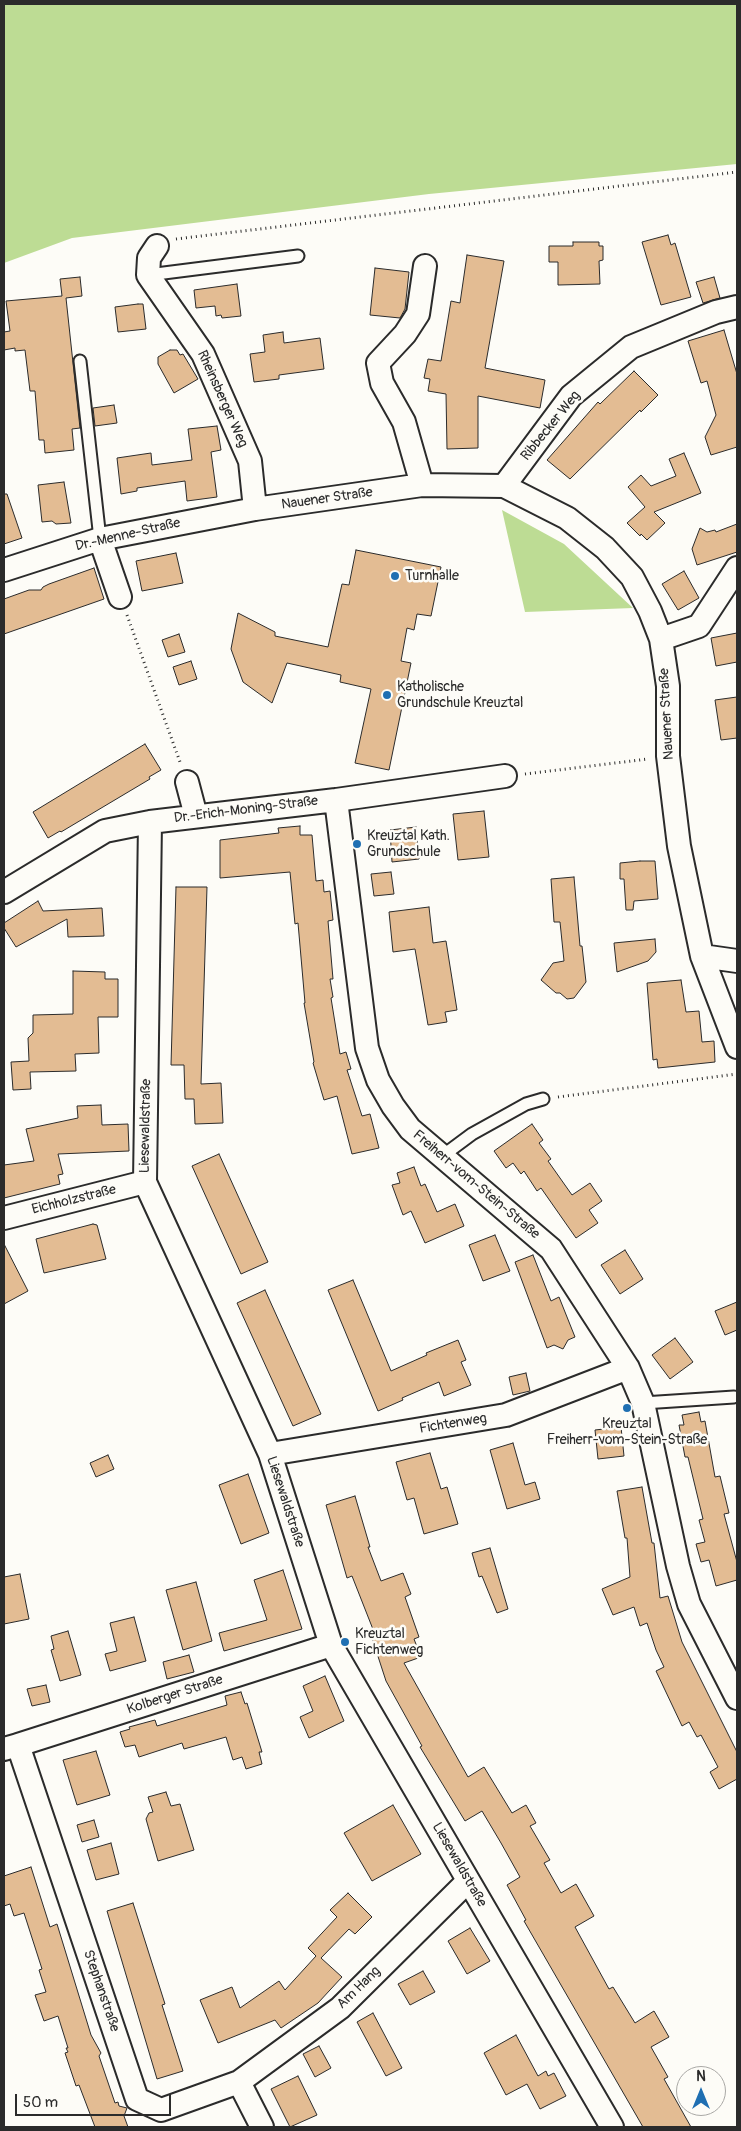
<!DOCTYPE html>
<meta charset="utf-8">
<style>
body{margin:0}
#map{position:relative;width:741px;height:2131px;overflow:hidden;background:#fdfcf7;font-family:Pangolin,sans-serif}
canvas{display:block}
.frame{position:absolute;inset:0;border:5px solid #2b2b2b;pointer-events:none}
.north{position:absolute;left:676px;top:2066px;width:50px;height:50px;box-sizing:border-box;background:#fdfcf7;border:1px solid #a9a8a5;border-radius:50%;rotate:0deg;font-size:14px;font-weight:700;line-height:20px;text-align:center;color:#2b2b2b}
.north::after{content:'';display:block;margin:auto;width:18px;height:22px;background:#1f6fb2;clip-path:polygon(50% 0,100% 100%,50% 72%,0 100%)}
.scale{position:absolute;left:15px;top:2094px;width:156px;height:22px;box-sizing:border-box;border:2px solid #2b2b2b;border-top:0;padding-left:6px;font-size:15px;line-height:18px;white-space:nowrap;color:#2b2b2b;-webkit-text-stroke:4px #fdfcf7;paint-order:stroke}
</style>
<div id="map">
<canvas width="741" height="2131"></canvas>
<div class="frame"></div>
<div class="north">N</div>
<div class="scale">50 m</div>
</div>
<script>
const c = document.querySelector('canvas').getContext('2d');
c.lineJoin = 'round';
function paint(path, color) { c.fillStyle = color; c.fill(path, 'evenodd'); }
const shape = rows => new Path2D(rows.map(r => 'M' + r).join(''));
function trace(path, color, width, dash) { c.strokeStyle = color; c.lineWidth = width; c.lineCap = dash ? 'butt' : 'round'; c.setLineDash(dash || []); c.stroke(path); }
function drawText(font, color, halo, rows, align = 'center') {
  c.font = font + ' Pangolin,sans-serif'; c.lineWidth = 5; c.setLineDash([]); c.textBaseline = 'middle'; c.strokeStyle = halo; c.fillStyle = color; for (const [text, x, y, turn = 0] of rows) {
    c.save(); c.translate(x, y); c.rotate((+turn || 0) * Math.PI / 180); c.textAlign = isNaN(turn) ? turn : align; if (halo) c.strokeText(text, 0, 0); c.fillText(text, 0, 0); c.restore();
  }
}
const green = shape([
 [4,4,737,4,737,164,429,194,72,238,4,263],
 [502,510,564,544,633,608,525,612]
]);
const building = shape([
 [668,235,671,245,675,243,691,297,661,305,642,242,668,235],
 [573,242,599,242,599,246,603,246,603,260,599,261,600,284,558,285,558,262,549,262,549,246,573,246,573,242],
 [467,255,504,261,485,368,545,380,540,408,478,396,478,448,447,449,446,394,428,391,430,379,424,378,428,359,441,361,451,301,460,303,467,255],
 [375,268,409,272,405,309,400,318,370,315,375,268],
 [80,277,82,296,66,298,80,428,72,429,74,450,45,453,44,440,39,440,35,391,30,391,25,350,15,351,15,348,4,350,4,332,10,331,6,301,62,296,60,279,80,277],
 [714,277,720,298,703,303,696,282,714,277],
 [237,284,241,316,222,318,221,315,216,316,215,306,196,308,194,290,237,284],
 [138,304,143,304,146,329,118,332,115,307,138,304],
 [724,330,737,374,737,447,711,455,705,437,716,415,707,381,701,383,688,341,724,330],
 [283,332,284,343,320,338,324,369,279,375,279,379,254,382,250,354,265,352,263,335,283,332],
 [170,350,177,350,180,355,183,354,198,379,174,393,158,364,158,357,170,350],
 [634,371,658,395,641,412,640,410,570,479,547,460,598,402,600,404,634,371],
 [114,405,117,423,95,426,93,408,114,405],
 [217,426,221,450,211,452,217,497,187,501,185,481,137,488,137,491,121,494,117,458,151,453,152,465,192,460,188,429,217,426],
 [684,453,701,493,654,512,665,523,647,540,641,534,640,536,627,523,645,507,628,487,641,475,651,486,676,476,669,459,684,453],
 [64,482,71,523,56,524,52,521,42,522,38,485,64,482],
 [4,494,7,494,22,538,4,544,4,494],
 [737,524,737,552,697,565,692,549,700,528,707,532,715,530,716,532,737,524],
 [356,550,441,567,431,616,417,614,414,630,407,628,401,661,411,663,389,770,355,763,371,689,340,682,341,675,287,663,272,703,243,682,231,649,238,613,275,632,275,636,328,647,342,584,349,585,356,550],
 [176,553,183,583,142,591,136,561,176,553],
 [94,568,104,599,4,634,4,599,29,590,41,590,43,587,49,584,94,568],
 [684,571,699,598,678,610,662,584,684,571],
 [737,633,737,662,716,666,711,638,737,633],
 [179,634,185,652,168,657,162,640,179,634],
 [191,661,197,679,179,685,173,667,191,661],
 [737,697,737,738,721,740,715,700,737,697],
 [145,744,161,770,149,777,150,779,61,832,60,831,48,838,33,812,145,744],
 [484,811,489,857,458,860,453,814,484,811],
 [300,826,300,835,312,835,316,881,323,880,324,892,330,891,333,920,328,921,333,979,330,979,333,997,331,998,340,1054,346,1052,351,1069,347,1070,362,1116,370,1114,379,1148,352,1154,337,1096,324,1100,313,1063,314,1062,304,1003,305,1003,298,923,295,924,290,872,220,878,220,840,279,833,278,828,300,826],
 [416,827,419,859,392,862,390,830,416,827],
 [640,861,655,861,658,899,634,901,633,910,626,910,624,879,620,879,620,863,640,861],
 [391,872,394,894,374,896,371,874,391,872],
 [574,877,580,946,582,946,586,982,574,998,567,999,560,993,556,993,541,980,553,963,564,961,560,922,554,922,551,879,574,877],
 [176,887,207,887,201,1084,221,1083,223,1123,195,1124,194,1099,185,1099,184,1065,171,1065,176,887],
 [38,901,43,911,102,908,104,936,68,937,67,919,16,947,4,928,4,923,38,901],
 [429,907,433,943,446,941,457,1010,445,1012,447,1022,428,1025,415,949,393,952,389,912,429,907],
 [655,939,656,952,648,961,617,972,614,943,655,939],
 [73,971,105,972,105,979,118,979,118,1017,98,1017,99,1053,75,1054,76,1071,30,1072,31,1089,13,1090,11,1062,29,1061,28,1038,33,1033,33,1015,73,1014,73,971],
 [681,980,686,1012,699,1011,702,1042,714,1041,715,1062,658,1068,657,1059,653,1060,647,983,681,980],
 [101,1105,102,1125,128,1124,129,1151,58,1154,63,1174,58,1175,60,1184,4,1198,4,1165,34,1161,26,1129,78,1118,77,1106,101,1105],
 [532,1124,543,1140,539,1143,551,1159,548,1161,572,1195,590,1183,602,1201,589,1210,598,1223,576,1238,541,1188,537,1191,524,1171,521,1174,513,1163,506,1168,494,1151,532,1124],
 [219,1154,268,1262,241,1274,192,1166,219,1154],
 [414,1167,421,1186,425,1184,437,1212,455,1204,464,1226,425,1243,411,1211,403,1215,392,1185,400,1183,397,1173,414,1167],
 [93,1224,97,1225,106,1259,44,1273,36,1239,93,1224],
 [495,1235,510,1271,483,1281,469,1245,495,1235],
 [4,1244,28,1291,4,1304,4,1244],
 [625,1250,643,1279,620,1294,601,1265,625,1250],
 [533,1255,551,1301,559,1297,575,1337,568,1340,563,1349,554,1345,547,1348,515,1262,533,1255],
 [353,1280,391,1371,427,1355,426,1353,458,1340,466,1360,461,1362,471,1385,444,1396,439,1382,402,1398,403,1400,378,1411,328,1290,353,1280],
 [265,1290,321,1414,293,1426,237,1303,265,1290],
 [737,1302,737,1330,725,1335,715,1311,737,1302],
 [675,1338,693,1362,670,1379,652,1355,675,1338],
 [526,1373,530,1391,513,1395,509,1377,526,1373],
 [699,1412,701,1422,705,1421,715,1477,720,1476,729,1513,724,1514,737,1562,737,1580,716,1586,709,1560,701,1562,696,1544,705,1542,699,1520,703,1519,688,1457,685,1457,679,1425,684,1425,682,1415,699,1412],
 [621,1427,624,1456,598,1459,595,1430,621,1427],
 [513,1443,525,1485,535,1482,540,1499,507,1509,490,1450,513,1443],
 [430,1453,441,1489,447,1487,458,1524,424,1534,414,1498,407,1500,396,1462,430,1453],
 [108,1455,114,1469,96,1477,90,1463,108,1455],
 [248,1474,269,1533,241,1544,219,1485,248,1474],
 [642,1487,652,1543,654,1543,660,1598,668,1596,682,1642,737,1752,737,1779,719,1789,710,1772,718,1767,701,1735,697,1737,689,1722,682,1726,656,1671,664,1667,656,1650,647,1623,640,1626,634,1607,613,1615,602,1589,630,1577,627,1538,625,1538,617,1491,642,1487],
 [355,1496,370,1547,368,1547,381,1581,403,1573,411,1594,405,1597,419,1637,414,1639,421,1657,404,1663,468,1777,484,1767,512,1813,526,1805,536,1823,530,1826,550,1860,544,1863,561,1893,576,1884,594,1916,575,1927,609,1989,613,1987,635,2023,654,2011,669,2037,651,2047,668,2077,664,2079,691,2127,643,2127,524,1921,526,1920,507,1885,520,1877,501,1843,482,1811,465,1821,420,1747,422,1746,386,1681,372,1638,376,1637,352,1576,347,1578,326,1505,355,1496],
 [490,1548,508,1609,497,1613,482,1576,479,1577,472,1553,490,1548],
 [283,1570,302,1629,224,1651,219,1633,267,1620,254,1580,283,1570],
 [20,1574,29,1619,4,1624,4,1577,20,1574],
 [196,1582,212,1641,183,1650,166,1590,196,1582],
 [134,1617,146,1661,110,1671,105,1654,117,1651,110,1623,134,1617],
 [68,1631,81,1675,60,1681,51,1650,54,1649,51,1636,68,1631],
 [189,1655,194,1672,167,1679,163,1662,189,1655],
 [325,1676,344,1721,309,1738,300,1717,313,1711,303,1686,325,1676],
 [46,1685,50,1702,32,1706,27,1689,46,1685],
 [241,1692,245,1704,247,1703,262,1752,259,1752,262,1764,246,1769,242,1757,233,1760,226,1737,184,1749,182,1743,139,1757,135,1745,125,1747,120,1732,130,1729,129,1727,155,1720,157,1726,227,1705,225,1696,241,1692],
 [96,1751,110,1795,77,1805,63,1760,96,1751],
 [166,1792,171,1806,180,1804,194,1850,158,1861,146,1819,149,1813,153,1812,148,1797,166,1792],
 [393,1805,421,1854,372,1881,344,1833,393,1805],
 [94,1820,99,1837,82,1842,77,1825,94,1820],
 [111,1843,119,1874,96,1880,87,1850,111,1843],
 [31,1867,50,1927,57,1924,91,2035,101,2053,99,2056,115,2103,118,2102,119,2106,127,2108,124,2116,128,2127,95,2127,79,2085,76,2086,65,2053,68,2052,66,2048,68,2048,58,2016,44,2021,35,1995,46,1992,39,1970,42,1969,24,1913,14,1916,10,1904,4,1906,4,1876,31,1867],
 [348,1893,372,1917,355,1934,349,1929,321,1958,342,1977,318,2003,281,2028,275,2020,218,2043,200,2000,232,1987,240,2008,279,1981,285,1990,316,1956,308,1948,337,1917,330,1910,348,1893],
 [133,1903,165,2004,162,2005,183,2071,157,2079,107,1911,133,1903],
 [470,1928,490,1961,467,1974,448,1941,470,1928],
 [423,1971,435,1992,410,2005,398,1984,423,1971],
 [373,2013,402,2068,386,2076,357,2022,373,2013],
 [516,2035,538,2076,546,2071,548,2076,554,2073,566,2096,540,2109,527,2084,506,2095,484,2053,516,2035],
 [319,2046,331,2068,315,2077,303,2054,319,2046],
 [298,2076,317,2115,290,2127,271,2089,298,2076]
]);
const path = shape([
 [176,239,737,172],
 [127,615,180,762],
 [525,774,648,759],
 [558,1097,737,1074]
]);
const lane = shape([
 [148,275,298,256],
 [80,361,100,539],
 [441,1157,472,1134,526,1104,543,1099],
 [643,1403,734,1397]
]);
const street = shape([
 [157,246,149,258,148,275,203,354,250,461,255,509],
 [422,485,404,422,382,383,378,363,405,334,418,314,425,266],
 [504,486,571,396,631,347,716,312,737,307],
 [100,539,120,597],
 [4,570,100,539,255,509,422,485,504,486,567,518,605,548,632,577,650,611,661,639,668,686,668,756,679,846,702,956,737,1047],
 [661,639,699,626,737,568],
 [187,782,196,816],
 [336,800,367,1048,378,1080,393,1106,410,1129,551,1249,628,1368,643,1403,678,1566,689,1604,737,1698],
 [150,822,145,1182,270,1454,331,1645,612,2127],
 [4,892,105,831,150,822,336,800,505,776],
 [702,956,737,961],
 [4,1218,145,1182],
 [270,1454,506,1415,628,1368],
 [18,1745,331,1645],
 [4,1749,18,1745,137,2099,161,2110,239,2082,262,2127],
 [239,2082,340,2008,468,1881]
]);
const markers = [
 [395,576,5,"#1f6fb2"],
 [387,695,5,"#1f6fb2"],
 [357,844,5,"#1f6fb2"],
 [627,1408,5,"#1f6fb2"],
 [345,1642,5,"#1f6fb2"]
];
const streetNames = [
 ["Rheinsberger Weg",222,399,66],
 ["Ribbecker Weg",551,426,-51],
 ["Nauener Straße",327,499,-8],
 ["Dr.-Menne-Straße",128,535,-13],
 ["Nauener Straße",667,714,-93],
 ["Dr.-Erich-Moning-Straße",246,810,-7],
 ["Liesewaldstraße",146,1126,-89],
 ["Freiherr-vom-Stein-Straße",476,1185,40],
 ["Eichholzstraße",74,1200,-14],
 ["Fichtenweg",453,1424,-9],
 ["Liesewaldstraße",285,1502,72],
 ["Kolberger Straße",175,1695,-18],
 ["Liesewaldstraße",459,1865,60],
 ["Am Hang",359,1988,-44],
 ["Stephanstraße",101,1991,71]
];
const poiNames = [
 ["Turnhalle",405,576],
 ["Katholische",397,687],
 ["Grundschule Kreuztal",397,703],
 ["Kreuztal Kath.",367,836],
 ["Grundschule",367,852],
 ["Kreuztal",627,1424,"center"],
 ["Freiherr-vom-Stein-Straße",627,1440,"center"],
 ["Kreuztal",355,1634],
 ["Fichtenweg",355,1650]
];
paint(green, '#bddc94');
paint(building, '#e3bc93');
trace(building, '#2b2b2b', 1);
trace(lane, '#2b2b2b', 15);
trace(street, '#2b2b2b', 26);
trace(path, '#2b2b2b', 3, [1, 4]);
trace(lane, '#fdfcf7', 11);
trace(street, '#fdfcf7', 22);
for (const [x, y, r, color] of markers) { const dot = new Path2D(); dot.arc(x, y, r, 0, 2 * Math.PI); c.fillStyle = color; c.fill(dot); trace(dot, '#fdfcf7', 2); }
drawText('14px', '#2b2b2b', '#fdfcf7', streetNames);
drawText('14px', '#2b2b2b', '#fdfcf7', poiNames, 'left');
</script>
